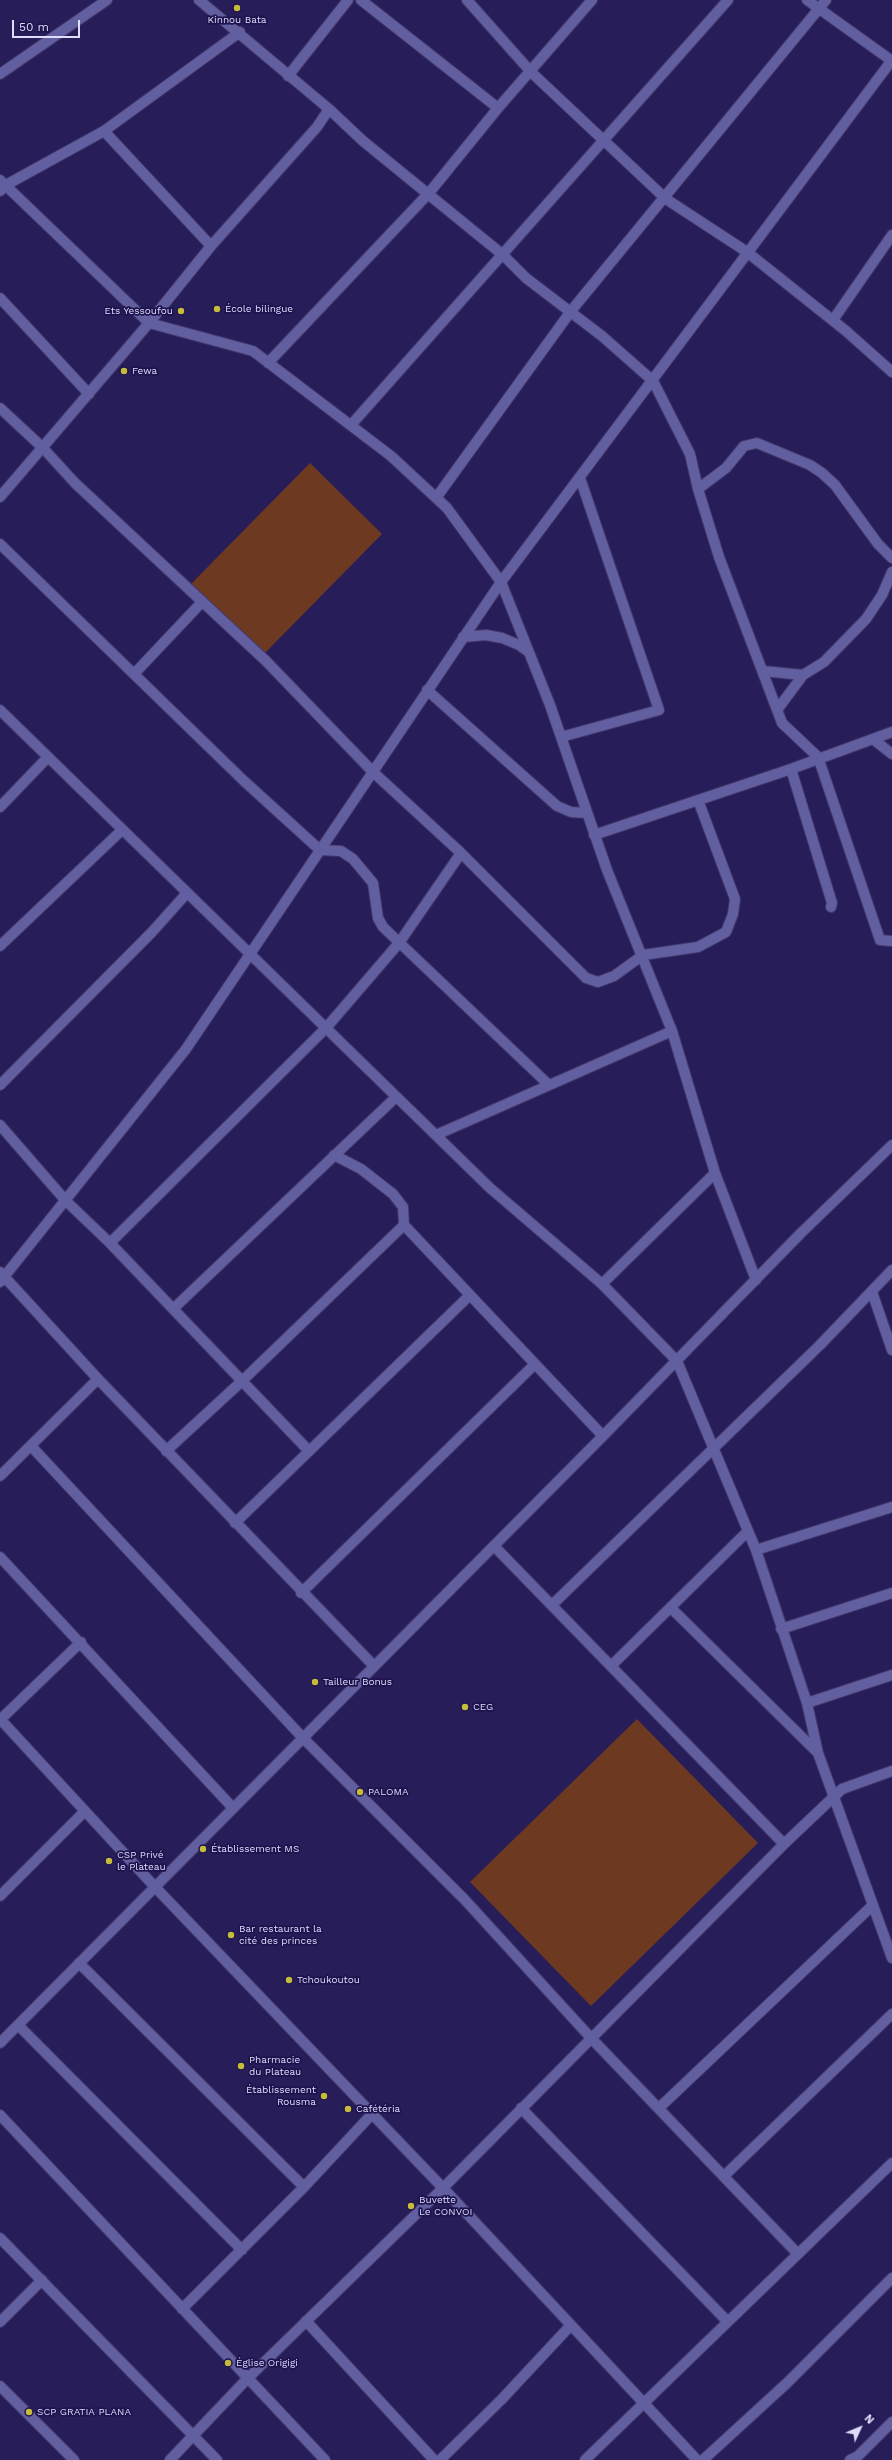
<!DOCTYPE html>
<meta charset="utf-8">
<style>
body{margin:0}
#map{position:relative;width:892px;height:2460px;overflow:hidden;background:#271e59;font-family:"Work Sans",sans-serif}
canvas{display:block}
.north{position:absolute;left:840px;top:2408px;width:40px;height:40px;-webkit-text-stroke:3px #1e134e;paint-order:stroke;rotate:46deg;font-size:11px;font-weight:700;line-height:16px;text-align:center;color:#dedefc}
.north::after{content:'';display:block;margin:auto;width:14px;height:18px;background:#dedefc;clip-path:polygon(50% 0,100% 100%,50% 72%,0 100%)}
.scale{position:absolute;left:12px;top:20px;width:68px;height:18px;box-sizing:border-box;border:2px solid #dedefc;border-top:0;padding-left:5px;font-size:12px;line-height:14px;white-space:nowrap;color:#dedefc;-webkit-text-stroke:3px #1e134e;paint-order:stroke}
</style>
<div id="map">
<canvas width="892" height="2460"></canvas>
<div class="north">N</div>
<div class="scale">50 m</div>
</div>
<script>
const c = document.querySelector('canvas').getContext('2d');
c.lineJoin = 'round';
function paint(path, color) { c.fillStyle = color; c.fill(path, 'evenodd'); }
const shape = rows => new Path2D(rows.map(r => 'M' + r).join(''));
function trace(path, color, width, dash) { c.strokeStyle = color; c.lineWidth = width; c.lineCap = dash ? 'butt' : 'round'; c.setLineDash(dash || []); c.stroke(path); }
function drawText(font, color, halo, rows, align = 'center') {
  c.font = font + ' "Work Sans",sans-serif'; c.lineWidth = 3.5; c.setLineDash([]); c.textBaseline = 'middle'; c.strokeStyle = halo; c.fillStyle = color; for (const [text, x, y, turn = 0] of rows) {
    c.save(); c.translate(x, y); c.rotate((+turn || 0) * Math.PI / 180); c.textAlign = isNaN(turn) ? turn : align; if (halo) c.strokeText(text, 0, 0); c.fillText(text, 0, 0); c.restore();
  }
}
const green = shape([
 [310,463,382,534,262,656,190,585],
 [637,1719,758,1843,591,2006,470,1882]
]);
const minor = shape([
 [199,0,329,109,317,127,211,246,149,323,253,351,391,456,447,508,501,582,550,705,607,870,672,1031,715,1173,756,1280],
 [361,0,498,108],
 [467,0,531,72,666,199,747,252,846,331,892,372],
 [807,0,892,61],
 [0,74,107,0],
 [288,76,348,0],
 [329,109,363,141,503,255,526,278,602,336,653,381,690,454,698,489,719,557,782,723,818,757,880,940,892,941],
 [104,131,211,246],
 [0,180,149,323,0,497],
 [0,191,6,185,104,131,240,32],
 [0,298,89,394],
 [833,320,892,235],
 [268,363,429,193,498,108,592,0],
 [0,408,43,448,75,483,266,661,373,772,461,853,586,978,598,982,614,976,643,955,698,947,726,932,733,914,735,899,698,800],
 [351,425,728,0],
 [698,489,726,468,744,446,757,443,810,465,822,473,835,485,878,544,892,558],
 [436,498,571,311,826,0],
 [0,544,244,781,320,850,341,851,353,859,373,883,378,918,383,927,549,1085],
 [463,637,486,635,502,638,519,645,529,652],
 [763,671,803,675],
 [134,674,202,602],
 [427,690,557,806,571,812,587,813],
 [0,710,490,1188,602,1284,677,1361,756,1550,807,1703,818,1753,892,1958],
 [777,710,803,675,824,662,866,619,882,595,892,572],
 [561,737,659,710,580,478],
 [873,739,892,754],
 [791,769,832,903,831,907],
 [0,807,48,757],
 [594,835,791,769,892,732],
 [0,946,122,830],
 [0,1085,152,932,187,893],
 [0,1125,66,1201,110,1243,309,1451],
 [436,1135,672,1031],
 [404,1225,603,1436],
 [110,1243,326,1028,399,943,461,853],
 [0,1272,98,1379,374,1666],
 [0,1282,186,1049,501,582,892,60],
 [602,1284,715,1173],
 [872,1292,892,1350],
 [173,1309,396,1097],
 [31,1446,303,1738,465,1900,591,2038,798,2254],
 [166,1451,242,1381,404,1225,403,1207,393,1194,361,1169,334,1155],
 [0,1476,98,1379],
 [235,1523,470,1295],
 [494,1546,784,1844],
 [756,1550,892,1507],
 [0,1557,233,1808],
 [301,1593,535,1364],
 [552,1605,820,1345,892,1270],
 [671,1608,818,1753],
 [781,1629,892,1593],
 [611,1666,748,1531],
 [807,1703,892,1675],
 [0,1719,155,1887,443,2188,697,2460],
 [1,1719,81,1642],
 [0,1896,84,1812],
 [79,1963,304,2187],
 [18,2025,242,2250],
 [0,2043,603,1436,800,1234,892,1145],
 [521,2108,727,2321],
 [659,2108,873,1905],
 [0,2115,325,2460],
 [724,2176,892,2014],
 [0,2238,217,2460],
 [182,2309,304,2187,372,2114],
 [306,2321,434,2460],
 [0,2322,42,2280],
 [0,2386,74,2460],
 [170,2460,247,2379,443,2188,784,1844,842,1789,892,1771],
 [440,2460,502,2399,571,2325],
 [585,2460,892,2163],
 [703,2460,787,2383,892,2278],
 [850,2460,858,2456,892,2422]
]);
const markers = [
 [237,8,4,"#c6bc3c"],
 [217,309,4,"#c6bc3c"],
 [181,311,4,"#c6bc3c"],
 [124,371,4,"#c6bc3c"],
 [315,1682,4,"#c6bc3c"],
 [465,1707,4,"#c6bc3c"],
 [360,1792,4,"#c6bc3c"],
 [203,1849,4,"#c6bc3c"],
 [109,1861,4,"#c6bc3c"],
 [231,1935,4,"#c6bc3c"],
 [289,1980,4,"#c6bc3c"],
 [241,2066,4,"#c6bc3c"],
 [324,2096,4,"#c6bc3c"],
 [348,2109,4,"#c6bc3c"],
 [411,2206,4,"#c6bc3c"],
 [228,2363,4,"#c6bc3c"],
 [29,2412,4,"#c6bc3c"]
];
const poiNames = [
 ["Kinnou Bata",237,20,"center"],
 ["École bilingue",225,309],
 ["Ets Yessoufou",173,311,"right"],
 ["Fewa",132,371],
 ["Tailleur Bonus",323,1682],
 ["CEG",473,1707],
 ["PALOMA",368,1792],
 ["Établissement MS",211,1849],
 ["CSP Privé",117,1855],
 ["le Plateau",117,1867],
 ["Bar restaurant la",239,1929],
 ["cité des princes",239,1941],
 ["Tchoukoutou",297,1980],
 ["Pharmacie",249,2060],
 ["du Plateau",249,2072],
 ["Établissement",316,2090,"right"],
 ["Rousma",316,2102,"right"],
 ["Cafétéria",356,2109],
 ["Buvette",419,2200],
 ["Le CONVOI",419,2212],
 ["Église Origigi",236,2363],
 ["SCP GRATIA PLANA",37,2412]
];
paint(green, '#6d3921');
trace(minor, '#43376b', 12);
trace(minor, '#625fa0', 10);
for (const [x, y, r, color] of markers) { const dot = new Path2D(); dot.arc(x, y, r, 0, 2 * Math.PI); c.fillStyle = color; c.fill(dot); trace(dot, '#1e134e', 1.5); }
drawText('10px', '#dedefc', '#1e134e', poiNames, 'left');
</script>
